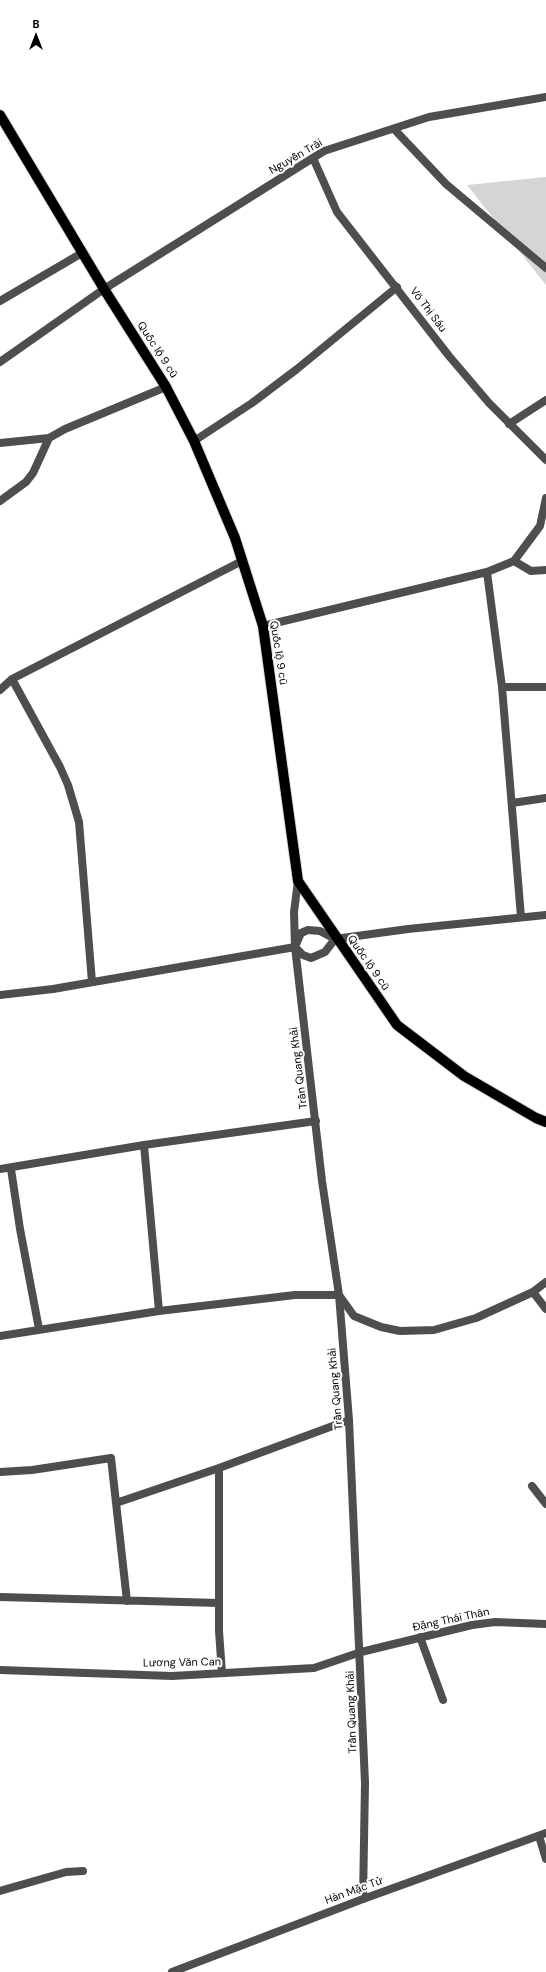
<!DOCTYPE html>
<meta charset="utf-8">
<style>
body{margin:0}
#map{position:relative;width:546px;height:1972px;overflow:hidden;background:#fff;font-family:"DM Sans",sans-serif}
canvas{display:block}
.north{position:absolute;left:16px;top:16px;width:40px;height:40px;-webkit-text-stroke:3px #fff;paint-order:stroke;rotate:0deg;font-size:11px;font-weight:700;line-height:16px;text-align:center;color:#000}
.north::after{content:'';display:block;margin:auto;width:14px;height:18px;background:#000;clip-path:polygon(50% 0,100% 100%,50% 72%,0 100%)}
</style>
<div id="map">
<canvas width="546" height="1972"></canvas>
<div class="north">B</div>
</div>
<script>
const c = document.querySelector('canvas').getContext('2d');
c.lineJoin = 'round';
function paint(path, color) { c.fillStyle = color; c.fill(path, 'evenodd'); }
const shape = rows => new Path2D(rows.map(r => 'M' + r).join(''));
function trace(path, color, width, dash) { c.strokeStyle = color; c.lineWidth = width; c.lineCap = dash ? 'butt' : 'round'; c.setLineDash(dash || []); c.stroke(path); }
function drawText(font, color, halo, rows, align = 'center') {
  c.font = font + ' "DM Sans",sans-serif'; c.lineWidth = 4; c.setLineDash([]); c.textBaseline = 'middle'; c.strokeStyle = halo; c.fillStyle = color; for (const [text, x, y, turn = 0] of rows) {
    c.save(); c.translate(x, y); c.rotate((+turn || 0) * Math.PI / 180); c.textAlign = isNaN(turn) ? turn : align; if (halo) c.strokeText(text, 0, 0); c.fillText(text, 0, 0); c.restore();
  }
}
const green = shape([
 [546,177,546,285,467,185]
]);
const minor = shape([
 [394,129,446,184,546,268],
 [313,158,337,212,449,356,489,403,546,460],
 [0,301,82,253],
 [0,362,104,289],
 [509,424,546,400],
 [194,441,252,403,297,369,397,287],
 [0,443,49,438],
 [0,501,26,482,33,473,49,438,65,429,166,387],
 [514,561,531,571,546,570],
 [487,572,502,687,521,917],
 [263,626,487,572,514,561,540,526,546,498],
 [12,679,60,767,68,785,79,822,92,982],
 [502,687,546,687],
 [0,690,12,679,242,561],
 [512,803,546,798],
 [298,881,294,912,295,947,322,1181,339,1295,349,1420,365,1783,363,1899],
 [335,939,325,952,311,958,303,955,295,947,301,933,308,930,320,931,335,939,408,929,546,915],
 [144,1145,159,1311],
 [0,1169,144,1145,316,1121],
 [11,1169,20,1229,39,1329],
 [533,1292,546,1309],
 [0,1336,159,1311,295,1295,339,1295,354,1316,381,1327,400,1331,434,1330,476,1318,533,1292,546,1282],
 [219,1468,219,1631,222,1673],
 [0,1472,32,1470,111,1458,127,1601],
 [532,1486,546,1504],
 [116,1503,219,1468,349,1420],
 [0,1597,219,1603],
 [420,1637,443,1700],
 [0,1670,172,1676,314,1668,361,1652,472,1625,495,1622,546,1624],
 [539,1836,546,1859],
 [0,1891,66,1872,83,1871]
]);
const tertiary = shape([
 [104,289,324,151,429,117,546,97],
 [0,995,53,989,295,947],
 [172,1972,363,1899,546,1833]
]);
const primary = shape([
 [0,115,104,289,166,387,194,441,235,538,263,626,298,881,397,1025,464,1076,536,1118,546,1122]
]);
const streetNames = [
 ["Nguyễn Trãi",296,157,-30],
 ["Võ Thị Sáu",428,310,53],
 ["Quốc lộ 9 cũ",157,350,57],
 ["Quốc lộ 9 cũ",278,653,81],
 ["Quốc lộ 9 cũ",368,963,55],
 ["Trần Quang Khải",299,1068,-97],
 ["Trần Quang Khải",336,1389,-95],
 ["Đặng Thái Thân",451,1620,-12],
 ["Lương Văn Can",182,1663,-1],
 ["Trần Quang Khải",352,1712,-92],
 ["Hàn Mặc Tử",354,1891,-20]
];
paint(green, '#d5d5d5');
trace(primary, '#dbdbdb', 12);
trace(minor, '#4e4e4e', 8);
trace(tertiary, '#4e4e4e', 8);
trace(primary, '#000', 10);
drawText('11px', '#000', '#fff', streetNames);
</script>
